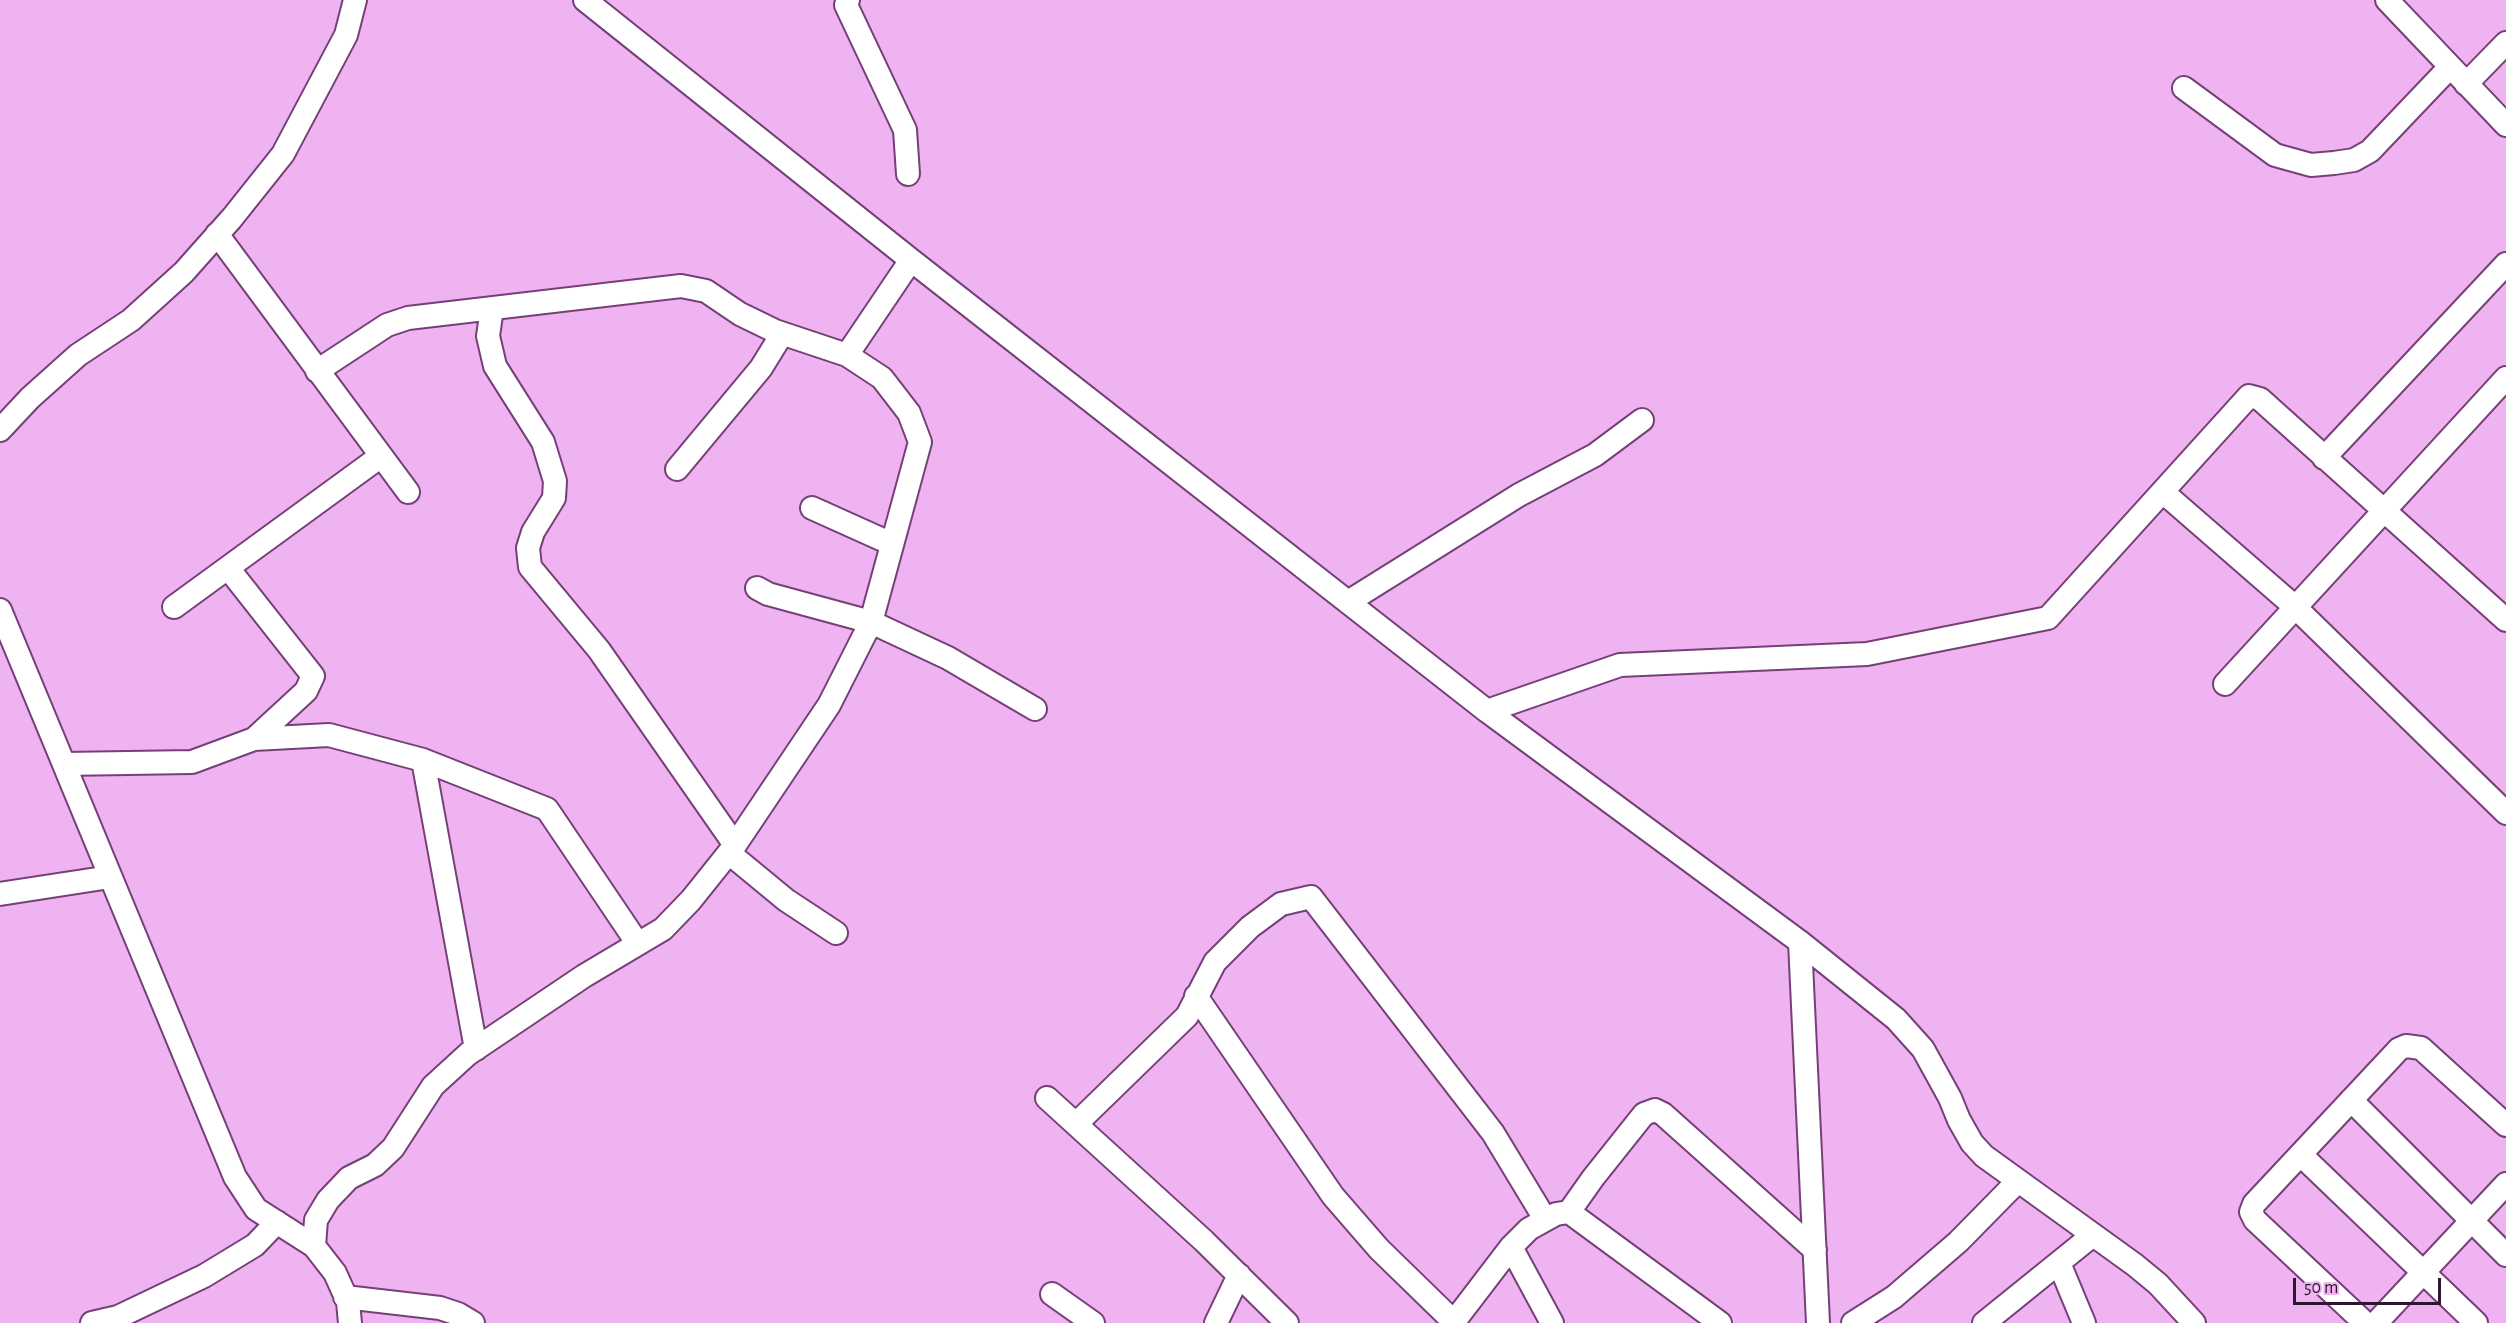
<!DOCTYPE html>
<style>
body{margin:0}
#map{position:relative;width:2506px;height:1323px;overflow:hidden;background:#f0b3f2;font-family:"Alegreya Sans",sans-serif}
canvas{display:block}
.scale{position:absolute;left:2293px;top:1278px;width:148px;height:27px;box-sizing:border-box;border:3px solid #2d162e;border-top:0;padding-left:8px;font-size:18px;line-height:21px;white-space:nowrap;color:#2d162e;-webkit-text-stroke:4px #f0b3f2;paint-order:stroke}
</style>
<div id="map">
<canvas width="2506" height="1323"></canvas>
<div class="scale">50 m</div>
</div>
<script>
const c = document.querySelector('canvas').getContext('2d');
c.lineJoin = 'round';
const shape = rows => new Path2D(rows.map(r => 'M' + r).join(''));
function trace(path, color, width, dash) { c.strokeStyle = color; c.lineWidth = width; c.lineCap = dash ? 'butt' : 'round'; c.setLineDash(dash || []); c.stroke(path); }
const street = shape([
 [585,0,911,260,1487,711,1800,942,1896,1019,1923,1049,1950,1098,1959,1120,1972,1143,1984,1156,2135,1265,2158,1284,2194,1323],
 [848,0,846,5,905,130,908,174],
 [2387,0,2506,125],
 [2466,84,2506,43],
 [2184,88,2275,155,2311,165,2334,163,2354,160,2370,151,2450,67],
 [217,234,408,492],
 [492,308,488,336,495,366,543,442,555,481,554,498,533,532,528,548,530,567,599,650,735,845],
 [847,355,911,260],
 [0,430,30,398,78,355,131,320,184,272,232,218,283,154,346,35,355,0],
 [2324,458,2506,264],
 [677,469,761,368,782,334],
 [2164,493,2294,606,2506,813],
 [812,508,892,544],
 [757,588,768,594,871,622,948,658,1035,709],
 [1348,602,1519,495,1595,455,1642,420],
 [174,607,381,456],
 [0,610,235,1177,256,1209,314,1246,335,1273,348,1302,350,1323],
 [2225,684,2506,378],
 [1487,711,1620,665,1867,654,2048,618,2249,396,2260,399,2506,620],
 [254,739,329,735,423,760,547,809,638,944],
 [423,760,476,1049],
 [64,764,192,762,254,739,306,691,313,676,228,568],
 [729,853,786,900,836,933],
 [0,894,110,877],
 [1800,942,1818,1323],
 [1196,996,1333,1196,1379,1249,1454,1322],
 [1047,1098,1204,1241,1287,1323],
 [2351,1100,2506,1255],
 [1076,1124,1187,1016,1215,962,1250,927,1281,904,1311,897,1493,1133,1545,1219],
 [2301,1155,2476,1323],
 [1569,1212,1593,1178,1644,1114,1655,1110,1663,1114,1815,1250],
 [314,1246,316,1220,328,1200,349,1178,375,1165,393,1148,433,1086,468,1054,584,976,663,929,691,900,735,845,829,705,871,622,920,442,909,413,882,378,847,355,775,331,740,314,706,291,681,286,408,318,387,325,317,371],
 [1511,1247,1552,1323],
 [2059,1263,2084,1323],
 [1052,1294,1093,1323],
 [345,1297,440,1308,458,1314,473,1323],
 [92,1323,118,1317,204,1276,255,1245,277,1222],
 [1216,1323,1239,1275],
 [1453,1323,1511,1247,1529,1229,1556,1214,1569,1212,1720,1323],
 [1853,1323,1894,1297,1958,1242,2018,1181],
 [1984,1323,2093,1235],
 [2365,1323,2255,1220,2251,1212,2254,1204,2399,1049,2406,1046,2421,1048,2506,1125],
 [2376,1323,2506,1184]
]);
trace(street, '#754078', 26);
trace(street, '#fff', 22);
</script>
